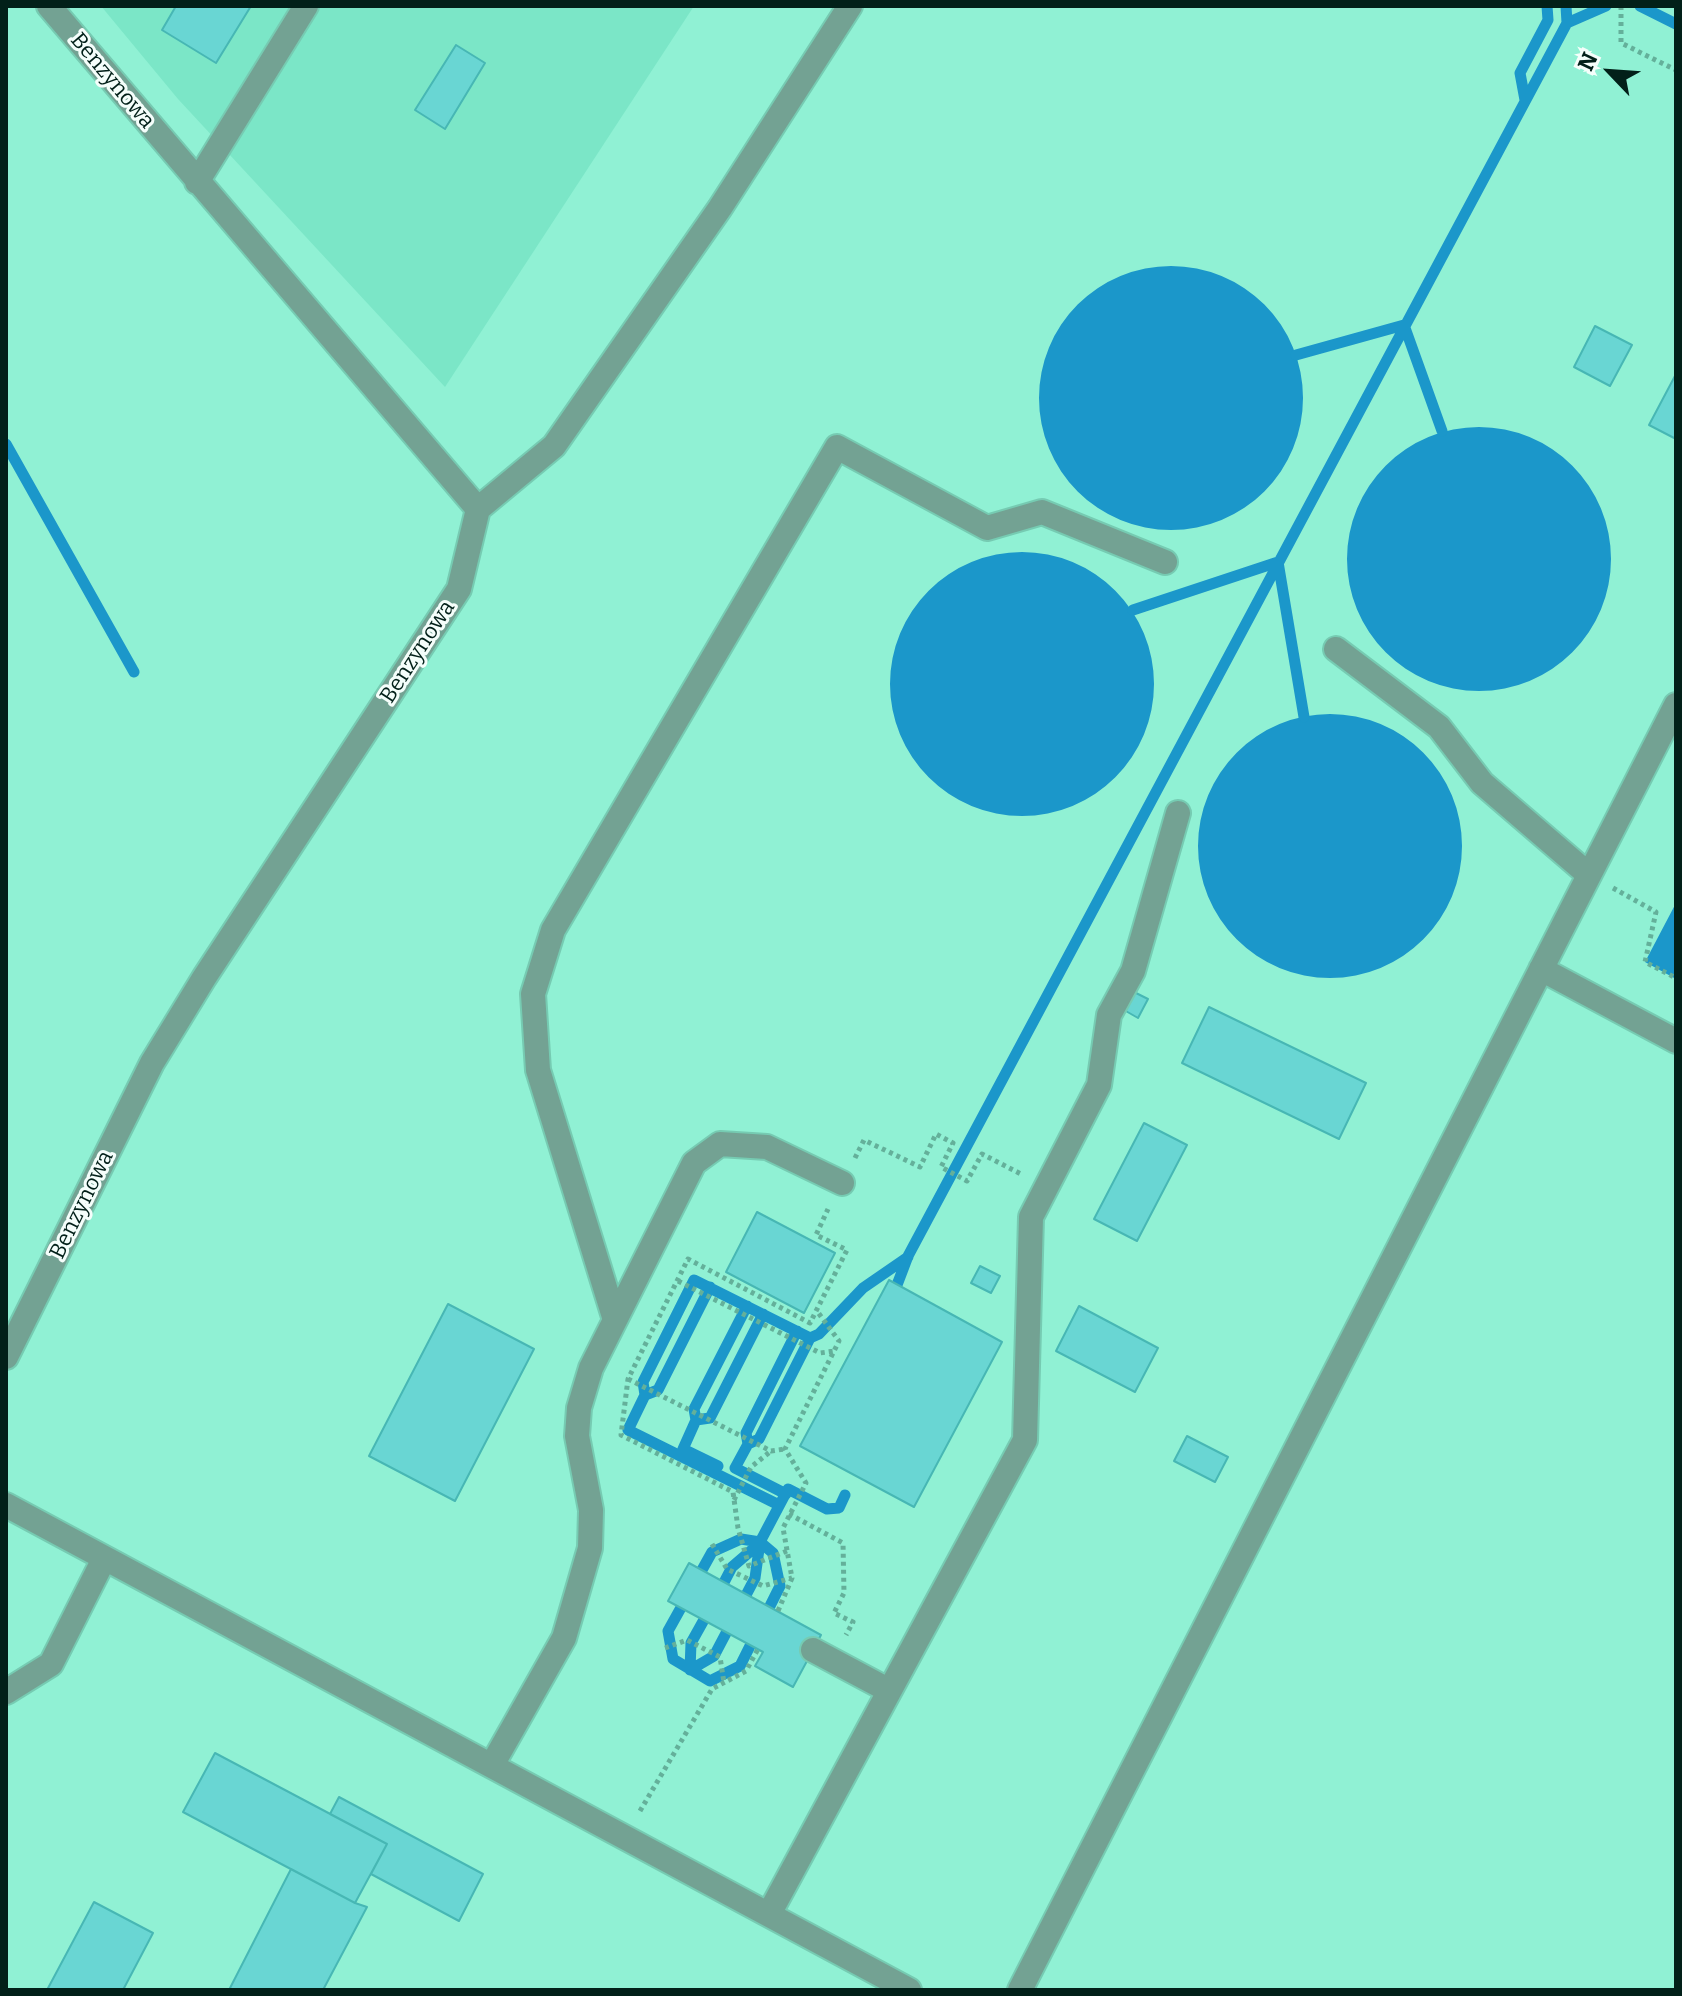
<!DOCTYPE html>
<style>
body{margin:0}
#map{position:relative;width:1682px;height:1996px;overflow:hidden;background:#90f1d4;font-family:Bitter,serif}
canvas{display:block}
.frame{position:absolute;inset:0;border:8px solid #022019;pointer-events:none}
.north{position:absolute;left:1570px;top:32px;width:80px;height:80px;-webkit-text-stroke:6px #f5fefb;paint-order:stroke;rotate:295deg;font-size:22px;font-weight:700;line-height:32px;text-align:center;color:#022019}
.north::after{content:'';display:block;margin:auto;width:28px;height:36px;background:#022019;clip-path:polygon(50% 0,100% 100%,50% 72%,0 100%)}
</style>
<div id="map">
<canvas width="1682" height="1996"></canvas>
<div class="frame"></div>
<div class="north">N</div>
</div>
<script>
const c = document.querySelector('canvas').getContext('2d');
c.lineJoin = 'round';
function paint(path, color) { c.fillStyle = color; c.fill(path, 'evenodd'); }
const shape = rows => new Path2D(rows.map(r => 'M' + r).join(''));
function trace(path, color, width, dash) { c.strokeStyle = color; c.lineWidth = width; c.lineCap = dash ? 'butt' : 'round'; c.setLineDash(dash || []); c.stroke(path); }
function drawText(font, color, halo, rows, align = 'center') {
  c.font = font + ' Bitter,serif'; c.lineWidth = 6; c.setLineDash([]); c.textBaseline = 'middle'; c.strokeStyle = halo; c.fillStyle = color; for (const [text, x, y, turn = 0] of rows) {
    c.save(); c.translate(x, y); c.rotate((+turn || 0) * Math.PI / 180); c.textAlign = isNaN(turn) ? turn : align; if (halo) c.strokeText(text, 0, 0); c.fillText(text, 0, 0); c.restore();
  }
}
const built = shape([
 [101,6,694,6,445,387,178,99]
]);
const water = shape([
 '1039 398a132 132 0 1 1 264 0a132 132 0 1 1-264 0Z',
 '1347 559a132 132 0 1 1 264 0a132 132 0 1 1-264 0Z',
 '890 684a132 132 0 1 1 264 0a132 132 0 1 1-264 0Z',
 '1198 846a132 132 0 1 1 264 0a132 132 0 1 1-264 0Z',
 [1676,903,1676,979,1645,962]
]);
const stream = shape([
 [1566,6,1567,23],
 [1640,6,1676,24],
 [1525,100,1520,73,1548,20,1547,6],
 [1296,355,1404,325,1442,431],
 [6,444,134,672],
 [1133,610,1278,562,1304,717],
 [897,1285,908,1256,1567,23,1606,6],
 [645,1395,658,1390,710,1287],
 [696,1420,710,1418,763,1314],
 [748,1444,759,1439,810,1338],
 [718,1466,683,1449,696,1420,694,1409,747,1306],
 [786,1494,735,1468,748,1444,746,1433,797,1331],
 [779,1505,628,1430,645,1395,643,1382,694,1280,810,1338,819,1334,863,1288,908,1257],
 [741,1539,760,1542,773,1553,780,1586,740,1666,710,1681,673,1659,668,1631,712,1552,741,1539],
 [718,1594,732,1567,760,1543],
 [690,1670,714,1656,755,1578,760,1542,788,1489,827,1509,839,1508,845,1495],
 [690,1670,691,1643,710,1609]
]);
const building = shape([
 [176,6,251,6,216,63,162,30,176,6],
 [456,45,485,63,445,129,415,110,456,45],
 [1595,326,1632,345,1610,386,1574,367,1595,326],
 [1676,374,1676,439,1649,425,1676,374],
 [1134,992,1148,999,1138,1018,1124,1010,1134,992],
 [1209,1007,1366,1083,1339,1139,1182,1063,1209,1007],
 [1144,1123,1187,1145,1137,1241,1094,1219,1144,1123],
 [757,1212,835,1253,804,1313,726,1272,757,1212],
 [980,1266,1000,1276,991,1293,971,1283,980,1266],
 [889,1280,1002,1342,914,1507,800,1446,889,1280],
 [448,1304,534,1349,455,1501,369,1456,448,1304],
 [1079,1306,1158,1348,1135,1392,1056,1351,1079,1306],
 [1187,1436,1228,1457,1215,1482,1174,1461,1187,1436],
 [689,1563,821,1635,793,1687,755,1666,763,1652,668,1601,689,1563],
 [215,1753,387,1844,355,1903,183,1812,215,1753],
 [339,1797,483,1874,459,1921,371,1874,387,1844,330,1814,339,1797],
 [291,1869,355,1903,367,1907,323,1990,229,1990,291,1869],
 [94,1902,153,1933,123,1990,47,1990,94,1902]
]);
const path = shape([
 [1621,6,1621,43,1676,70],
 [1613,888,1656,912,1645,962,1676,978],
 [855,1158,864,1140,920,1167,936,1134,953,1143,941,1167,967,1181,982,1154,1021,1174],
 [678,1281,820,1353,835,1351],
 [628,1379,771,1451,785,1449],
 [734,1500,751,1467,771,1451],
 [789,1514,843,1543,844,1593,834,1613,853,1622,846,1635],
 [712,1544,727,1569,763,1586,792,1578],
 [787,1551,749,1566,738,1528,733,1492,621,1435,628,1379,688,1259,810,1323,847,1250,816,1235,828,1209],
 [778,1611,792,1578,783,1528,806,1483,785,1449,839,1341,817,1311],
 [665,1648,687,1640,720,1657,724,1683],
 [640,1811,712,1689,746,1671,758,1649]
]);
const minor = shape([
 [49,6,478,509],
 [197,182,306,6],
 [478,509,554,446,720,208,850,6],
 [1336,649,1439,727,1482,783,1589,875],
 [1541,969,1676,1041],
 [615,1320,538,1070,533,994,553,930,837,447,987,528,1042,512,1165,562],
 [6,1357,152,1063,204,978,459,589,478,509],
 [6,1505,909,1990],
 [813,1650,888,1690],
 [6,1692,51,1664,104,1559],
 [492,1765,564,1638,590,1548,591,1510,577,1436,579,1408,591,1368,694,1163,720,1144,767,1147,842,1183],
 [769,1914,1025,1440,1031,1217,1099,1085,1109,1015,1133,971,1178,813],
 [1020,1990,1676,705]
]);
const streetNames = [
 ["Benzynowa",112,81,50],
 ["Benzynowa",418,652,-57],
 ["Benzynowa",82,1205,-64]
];
paint(built, '#7be6c7');
paint(water, '#1b97ca');
trace(stream, '#1b97ca', 11);
paint(building, '#69d6d3');
trace(building, '#47b7b4', 2);
trace(minor, '#76cbb2', 28);
trace(path, '#64b09a', 5, [4, 4]);
trace(minor, '#73a293', 24);
drawText('22px', '#022019', '#f5fefb', streetNames);
</script>
